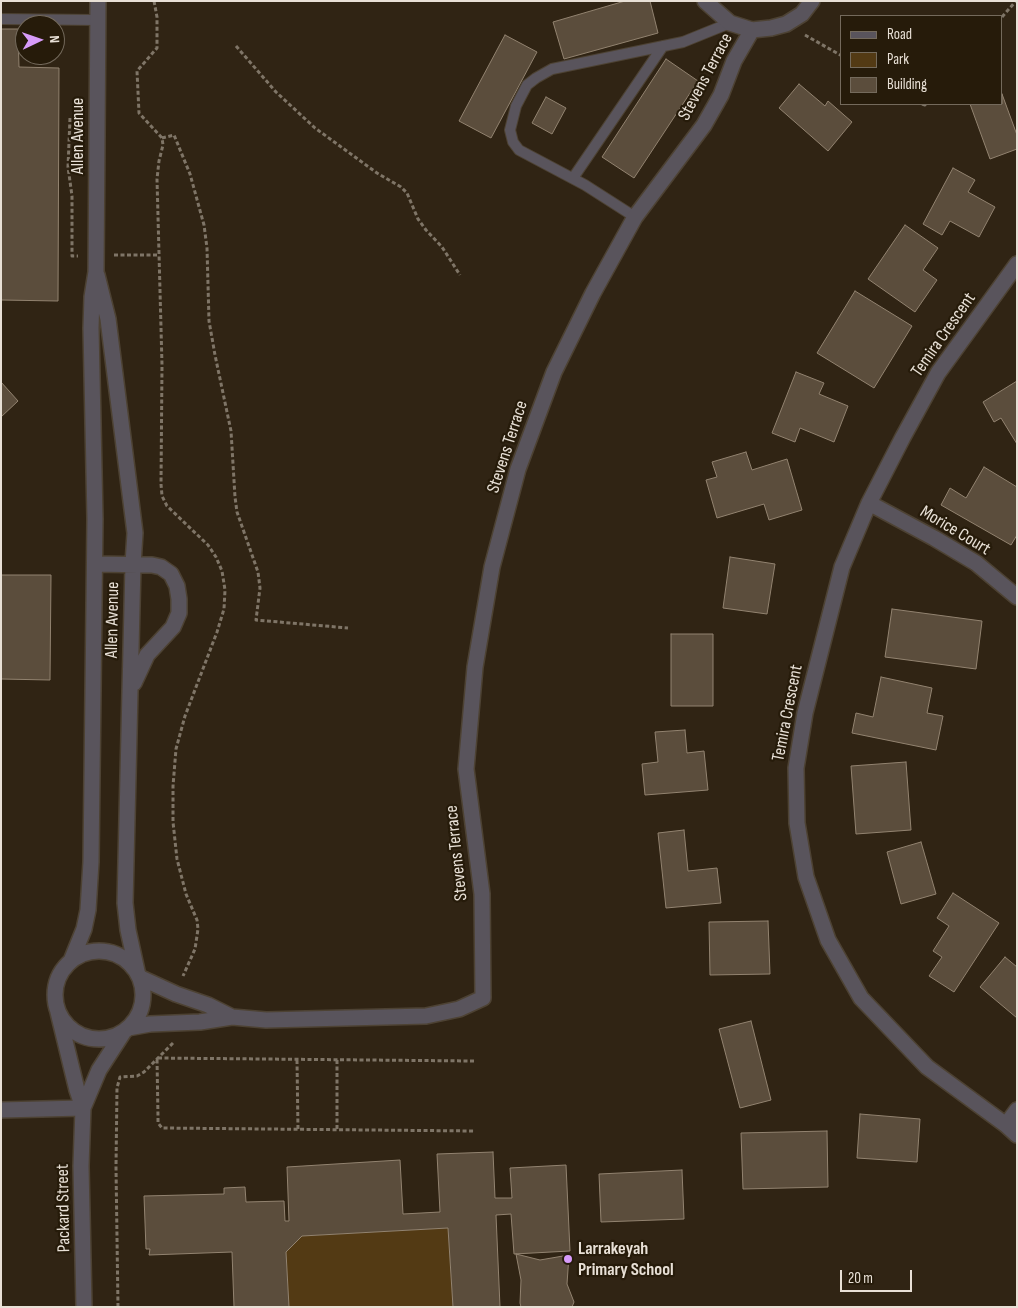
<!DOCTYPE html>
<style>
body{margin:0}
#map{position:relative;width:1018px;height:1308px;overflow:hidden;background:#302414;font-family:"Sofia Sans Condensed",sans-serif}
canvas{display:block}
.frame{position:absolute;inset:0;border:2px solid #e8e0d6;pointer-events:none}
.legend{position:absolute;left:840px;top:15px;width:162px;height:90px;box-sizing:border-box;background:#261b0a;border:1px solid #746a5c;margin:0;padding:6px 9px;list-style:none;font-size:15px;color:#e8e0d6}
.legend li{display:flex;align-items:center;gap:10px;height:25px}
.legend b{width:25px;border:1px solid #746a5c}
.north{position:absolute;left:15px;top:15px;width:50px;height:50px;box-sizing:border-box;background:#261b0a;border:1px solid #746a5c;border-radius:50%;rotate:87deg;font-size:14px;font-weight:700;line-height:20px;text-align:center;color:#e8e0d6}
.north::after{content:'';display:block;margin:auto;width:18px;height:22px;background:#d79bf9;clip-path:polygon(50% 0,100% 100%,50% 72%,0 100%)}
.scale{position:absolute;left:840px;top:1270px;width:72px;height:22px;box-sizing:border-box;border:2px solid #e8e0d6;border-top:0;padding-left:6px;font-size:15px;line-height:18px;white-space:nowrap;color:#e8e0d6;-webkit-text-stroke:4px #261b0a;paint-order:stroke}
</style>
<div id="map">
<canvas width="1018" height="1308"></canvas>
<div class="frame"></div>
<ul class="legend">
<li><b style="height:6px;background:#59545c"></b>Road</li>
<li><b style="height:14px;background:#533a14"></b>Park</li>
<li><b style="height:14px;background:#5b4d3c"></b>Building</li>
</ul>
<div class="north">N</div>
<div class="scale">20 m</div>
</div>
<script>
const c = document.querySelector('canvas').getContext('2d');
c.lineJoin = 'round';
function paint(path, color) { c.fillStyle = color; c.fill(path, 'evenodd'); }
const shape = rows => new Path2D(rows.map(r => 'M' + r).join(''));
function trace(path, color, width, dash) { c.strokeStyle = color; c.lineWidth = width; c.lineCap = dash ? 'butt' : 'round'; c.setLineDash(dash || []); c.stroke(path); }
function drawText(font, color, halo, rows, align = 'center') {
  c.font = font + ' "Sofia Sans Condensed",sans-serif'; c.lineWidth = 4.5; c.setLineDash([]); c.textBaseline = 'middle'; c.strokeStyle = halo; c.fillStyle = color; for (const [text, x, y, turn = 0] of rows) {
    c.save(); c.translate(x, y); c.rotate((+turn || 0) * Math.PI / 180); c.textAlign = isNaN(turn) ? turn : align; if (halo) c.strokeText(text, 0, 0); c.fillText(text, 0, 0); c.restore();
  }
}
const green = shape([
 [448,1228,453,1307,289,1307,286,1252,302,1236]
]);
const building = shape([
 [625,1,650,1,658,33,564,59,553,22,625,1],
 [1,29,18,29,19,67,59,68,58,301,1,300,1,29],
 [505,35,537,52,491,138,459,121,505,35],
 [666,59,698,81,634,178,602,157,666,59],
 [799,84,825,106,828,101,852,122,828,151,779,108,799,84],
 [1002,94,1017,135,1017,149,990,159,970,104,1002,104,1002,94],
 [546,97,566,108,552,134,532,123,546,97],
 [953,168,975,180,968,192,995,207,979,237,950,221,942,235,923,224,953,168],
 [905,225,938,248,923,270,937,280,915,312,868,279,905,225],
 [855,291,912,326,874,388,817,353,855,291],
 [796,372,824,383,819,394,848,406,834,442,800,428,795,442,772,433,796,372],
 [1017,381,1017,444,1001,418,994,422,983,402,1017,381],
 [1,382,18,401,1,417,1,382],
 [746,452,752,470,787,459,802,510,769,520,764,504,717,518,706,480,717,477,712,462,746,452],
 [984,467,1017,487,1017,535,1011,545,941,505,950,488,966,498,984,467],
 [730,557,775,564,767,614,723,608,730,557],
 [1,575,51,575,50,680,1,679,1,575],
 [892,609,982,621,976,669,885,657,892,609],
 [671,634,713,634,713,706,671,706,671,634],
 [881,677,932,688,927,713,943,716,936,750,852,733,856,713,873,717,881,677],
 [685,730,687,753,704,751,708,790,645,795,642,764,658,762,655,732,685,730],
 [906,762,911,830,856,834,851,766,906,762],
 [684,830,688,871,717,868,721,903,666,908,658,833,684,830],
 [921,842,936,894,901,904,887,852,921,842],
 [953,893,999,923,954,992,929,976,942,957,933,951,949,926,937,918,953,893],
 [768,921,770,974,710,975,709,922,768,921],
 [1005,957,1017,967,1017,1018,980,987,1005,957],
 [751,1021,771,1100,740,1108,719,1029,751,1021],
 [860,1114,920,1119,917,1162,857,1158,860,1114],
 [827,1131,828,1187,743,1189,741,1133,827,1131],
 [493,1152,495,1198,512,1198,510,1168,566,1165,570,1251,514,1254,511,1214,496,1215,500,1307,453,1307,448,1228,302,1236,286,1252,289,1307,234,1307,232,1252,149,1255,150,1249,146,1249,144,1196,224,1194,224,1188,245,1187,246,1202,284,1201,285,1221,289,1221,287,1167,400,1160,403,1214,440,1212,437,1154,493,1152],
 [682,1170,684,1219,601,1222,599,1174,682,1170],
 [516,1254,540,1260,569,1255,567,1284,574,1302,572,1307,521,1307,520,1303,521,1280,516,1254]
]);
const path = shape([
 [154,1,157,17,157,48,137,71,139,113,162,138,163,145,159,161,157,179,162,365,161,484,162,496,167,506,208,545,216,557,222,571,225,590,224,609,217,632,185,716,176,749,173,786,173,822,177,859,186,894,197,920,198,929,195,949,183,976],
 [1002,17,1016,1],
 [805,35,842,56],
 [236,46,276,92,315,128,377,173,401,187,407,193,418,219,426,230,442,247,460,275],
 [922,104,925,105,926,104],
 [70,118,68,167,72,196,72,256,78,256],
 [162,138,174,135,190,174,204,225,207,248,209,321,215,355,231,431,235,497,237,512,258,572,260,588,256,620,348,628],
 [114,255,159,255],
 [297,1060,298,1130],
 [337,1060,337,1130],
 [474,1061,157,1058,158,1117,158,1123,162,1128,474,1131],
 [118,1307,116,1167,117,1088,120,1077,137,1076,144,1072,173,1043]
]);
const lane = shape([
 [1,19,97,20],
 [573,178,663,46],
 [635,217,585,185,519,150,513,142,510,130,516,106,527,85,536,78,552,69,683,42,730,23]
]);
const street = shape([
 [705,1,730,23,752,30,771,28,786,24,802,14,812,1],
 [1017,264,938,373,903,437,869,503,842,567,805,713,796,768,797,823,806,877,828,940,861,998,927,1067,1006,1125,1017,1135],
 [97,275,108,319,135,533,133,564,125,903,128,930,137,971],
 [869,503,934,538,976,563,1017,597],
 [95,564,152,565,161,567,171,574,177,586,179,599,179,613,173,627,147,655,134,683],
 '55 995a44 44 0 1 1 88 0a44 44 0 1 1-88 0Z',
 [71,961,84,929,88,910,91,862,95,519,91,328,92,297,96,272,98,1],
 [141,978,176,994,208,1005,232,1017],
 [58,1012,77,1090,83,1108,81,1166,84,1307],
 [128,1028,150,1024,200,1022,232,1017,266,1020,426,1016,459,1009,483,998,482,894,466,769,475,667,492,567,518,469,554,372,593,293,635,217,704,125,721,95,734,61,752,30],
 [83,1108,99,1070,123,1033],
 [1,1110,83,1108],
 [1006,1125,1017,1110]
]);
const markers = [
 [568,1259,5,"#d79bf9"]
];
const streetNames = [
 ["Stevens Terrace",706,77,-62],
 ["Allen Avenue",78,136,-90],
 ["Temira Crescent",944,335,-55],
 ["Stevens Terrace",508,447,-72],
 ["Morice Court",955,531,31],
 ["Allen Avenue",113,620,-89],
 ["Temira Crescent",788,713,-79],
 ["Stevens Terrace",457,853,-96],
 ["Packard Street",64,1208,-91]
];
const poiNames = [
 ["Larrakeyah",578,1249],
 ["Primary School",578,1270]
];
paint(green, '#533a14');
paint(building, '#5b4d3c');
trace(building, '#928370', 1);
trace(lane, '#4d4233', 12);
trace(street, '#4d4233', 18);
trace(path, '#7f7567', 3, [4, 2.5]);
trace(lane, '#59545c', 10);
trace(street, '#59545c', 15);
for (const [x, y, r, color] of markers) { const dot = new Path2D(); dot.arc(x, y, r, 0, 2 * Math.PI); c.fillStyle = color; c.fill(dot); trace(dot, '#261b0a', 2); }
drawText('18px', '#e8e0d6', '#261b0a', streetNames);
drawText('bold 18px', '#e8e0d6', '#261b0a', poiNames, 'left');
</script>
